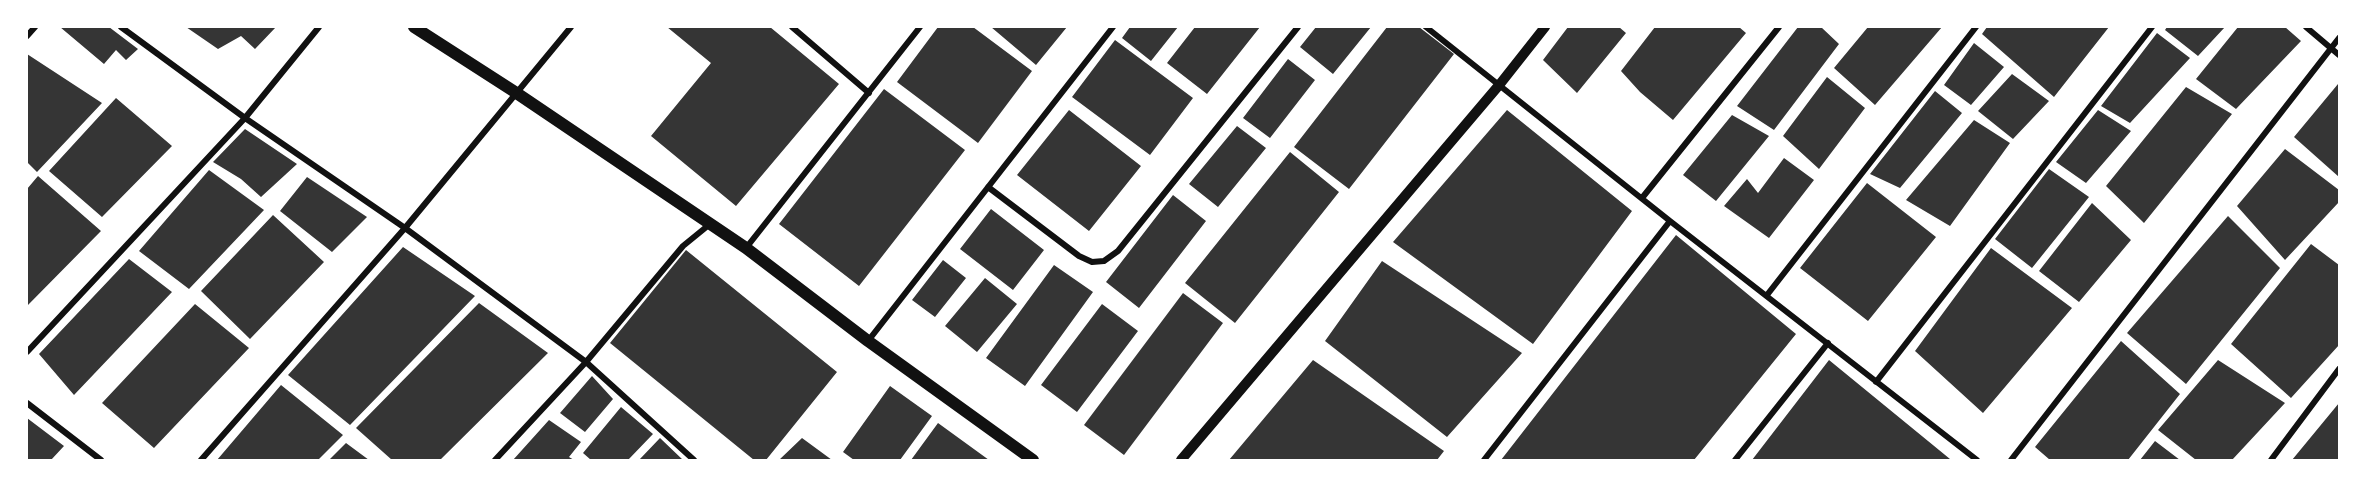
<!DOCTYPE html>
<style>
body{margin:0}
#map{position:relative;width:2366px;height:487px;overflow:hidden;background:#fff;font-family:"Varela Round",sans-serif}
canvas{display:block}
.frame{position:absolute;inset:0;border:28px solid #fff;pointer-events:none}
</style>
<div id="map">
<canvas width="2366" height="487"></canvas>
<div class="frame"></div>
</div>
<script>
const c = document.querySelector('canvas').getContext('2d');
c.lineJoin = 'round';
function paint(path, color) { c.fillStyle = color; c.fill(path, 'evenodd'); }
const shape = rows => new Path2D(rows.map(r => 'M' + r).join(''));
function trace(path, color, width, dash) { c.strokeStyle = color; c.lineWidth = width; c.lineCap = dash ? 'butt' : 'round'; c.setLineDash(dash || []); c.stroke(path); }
const building = shape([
 [60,27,109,27,138,49,126,60,116,50,104,64],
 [186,27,276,27,255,49,241,36,218,49],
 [667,27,770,27,839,84,736,206,651,136,711,63],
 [938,27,973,27,1032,71,978,143,897,82],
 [991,27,1067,27,1036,65],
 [1130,27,1178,27,1151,61,1122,38],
 [1195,27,1260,27,1207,94,1167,63],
 [1316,27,1371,27,1333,74,1300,47],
 [1387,27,1419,27,1454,54,1349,189,1294,147],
 [1568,27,1619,27,1626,33,1577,93,1543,60],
 [1655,27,1739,27,1746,33,1673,120,1640,92,1621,71],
 [1798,27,1821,27,1839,44,1774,130,1737,106],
 [1868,27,1942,27,1875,105,1834,68],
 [1987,27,2109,27,2054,97,1982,34],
 [2167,27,2225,27,2198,56,2165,30],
 [2238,27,2285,27,2301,41,2236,109,2196,79],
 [2157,33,2190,58,2130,123,2101,106],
 [1115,40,1193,98,1150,155,1072,97],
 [1974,43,2004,67,1971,105,1944,85],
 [27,54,102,103,37,172,27,162],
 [1288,59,1315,80,1270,138,1243,118],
 [2012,74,2049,101,2013,139,1978,111],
 [1827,77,1865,108,1819,169,1783,136],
 [2338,84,2339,85,2339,177,2294,137],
 [2186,87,2232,114,2144,223,2106,186],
 [884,89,965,150,859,286,779,224],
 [1935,91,1962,113,1900,188,1870,174],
 [116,98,172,146,102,217,49,171],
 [1069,110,1141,166,1089,231,1017,175],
 [1507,110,1632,211,1533,344,1393,242],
 [2098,110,2131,131,2086,183,2056,162],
 [1732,115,1769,136,1716,201,1683,175],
 [1974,120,2010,143,1950,226,1906,200],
 [1237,126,1266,148,1218,207,1189,184],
 [245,129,297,164,261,197,241,179,213,162],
 [2285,149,2339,190,2339,202,2285,260,2237,206],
 [1290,152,1339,192,1235,323,1185,283],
 [1784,158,1814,180,1769,238,1724,206,1747,179,1758,193],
 [2049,169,2089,197,2032,268,1995,239],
 [209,170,264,210,189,289,139,251],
 [38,176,101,231,27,306,27,189],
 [307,177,367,217,332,252,280,211],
 [1867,183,1936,237,1868,321,1800,268],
 [1173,195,1206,221,1139,308,1106,282],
 [2092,203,2131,240,2079,302,2039,271],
 [991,209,1044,250,1013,290,960,249],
 [273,215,324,262,250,339,201,291],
 [2228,216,2280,268,2186,384,2127,333],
 [1676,235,1796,334,1694,460,1501,460],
 [2311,244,2339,265,2339,345,2291,398,2231,344],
 [403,247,475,296,350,425,288,375],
 [1991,248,2072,308,1983,413,1915,351],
 [686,250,837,372,766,460,754,460,610,343],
 [129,259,172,292,74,395,39,354],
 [943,260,966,278,935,317,912,300],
 [1382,261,1522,353,1447,437,1325,341],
 [1054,265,1093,292,1025,386,986,358],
 [985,278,1017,304,977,352,945,326],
 [1183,293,1223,323,1124,455,1084,425],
 [479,303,548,353,440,460,392,460,356,428],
 [195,304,249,348,154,448,102,403],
 [1102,304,1138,331,1077,412,1041,385],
 [2121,341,2180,394,2128,460,2050,460,2035,447],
 [1313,360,1444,451,1437,460,1229,460],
 [1829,360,1950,459,1949,460,1752,460],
 [2218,360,2285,403,2232,460,2196,460,2158,430],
 [592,376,613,399,585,432,560,413],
 [281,385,343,435,318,460,217,460],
 [890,386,932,416,900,460,854,460,843,452],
 [2339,403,2339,460,2292,460],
 [621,407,653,434,628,460,591,460,583,453],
 [27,418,64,446,51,460,27,460],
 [549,420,581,442,569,457,574,460,513,460],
 [938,423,989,460,911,460],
 [660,438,683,460,639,460],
 [802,438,832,460,779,460],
 [2155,441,2180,460,2140,460],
 [346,443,369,460,329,460]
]);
const minor = shape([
 [121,27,245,118,405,228,586,362,694,460],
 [792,27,869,93],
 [1426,27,1670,221,1977,460],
 [2306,27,2339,55],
 [27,36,35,27],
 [988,187,1079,256,1092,262,1104,261,1118,251,1298,27],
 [1642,198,1779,27],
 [746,248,920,27],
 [1767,295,1976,27],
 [868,341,1113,27],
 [27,352,245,118,319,27],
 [1876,382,2152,27],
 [27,403,101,460],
 [201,460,405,228,571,27],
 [495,460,586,362,683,246,710,224],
 [1484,460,1670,221],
 [1735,460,1828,343],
 [2011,460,2339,38],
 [2271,460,2339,369]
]);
const tertiary = shape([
 [1181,460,1500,84,1545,27]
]);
const secondary = shape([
 [414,27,515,92,746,248,868,341,1033,460]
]);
paint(building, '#353535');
trace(minor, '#111', 6);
trace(tertiary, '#111', 10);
trace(secondary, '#111', 12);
</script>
